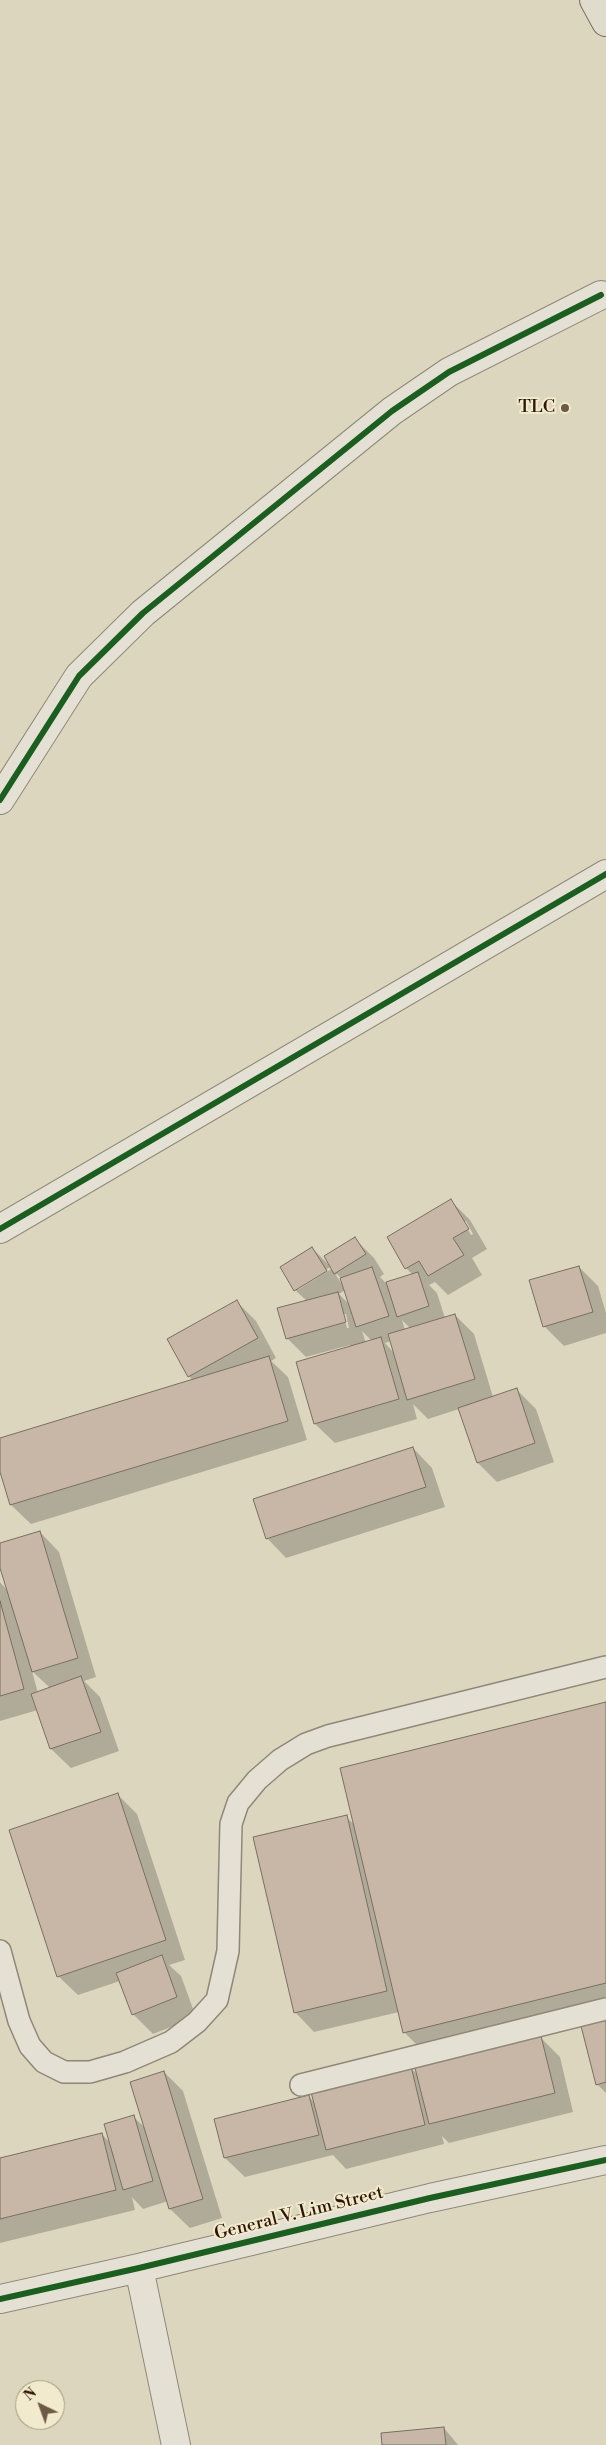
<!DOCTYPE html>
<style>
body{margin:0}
#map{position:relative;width:606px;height:2445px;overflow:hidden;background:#ddd6be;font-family:"Libre Bodoni",serif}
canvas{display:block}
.north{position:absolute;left:15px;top:2380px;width:50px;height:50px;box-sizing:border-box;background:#f1eacc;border:1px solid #a3957e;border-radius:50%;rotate:318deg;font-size:14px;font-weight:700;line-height:20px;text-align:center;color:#2f1509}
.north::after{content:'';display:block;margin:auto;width:18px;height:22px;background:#6c5948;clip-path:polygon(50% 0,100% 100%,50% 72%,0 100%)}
</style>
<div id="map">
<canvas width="606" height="2445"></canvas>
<div class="north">N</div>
</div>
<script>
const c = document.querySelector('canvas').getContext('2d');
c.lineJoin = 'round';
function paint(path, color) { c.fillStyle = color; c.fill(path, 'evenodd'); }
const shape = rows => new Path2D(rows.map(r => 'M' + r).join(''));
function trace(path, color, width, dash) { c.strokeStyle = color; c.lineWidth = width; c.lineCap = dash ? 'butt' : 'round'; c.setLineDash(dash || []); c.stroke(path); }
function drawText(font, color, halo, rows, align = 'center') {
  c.font = font + ' "Libre Bodoni",serif'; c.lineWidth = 4; c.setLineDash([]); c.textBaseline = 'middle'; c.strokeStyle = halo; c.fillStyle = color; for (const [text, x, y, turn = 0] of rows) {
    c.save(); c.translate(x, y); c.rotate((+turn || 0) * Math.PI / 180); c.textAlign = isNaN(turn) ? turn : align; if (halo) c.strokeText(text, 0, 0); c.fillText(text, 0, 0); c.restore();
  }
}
const shadow = shape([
 [450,1200,470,1220,487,1249,472,1258,482,1275,448,1295,435,1282,429,1285,437,1293,445,1318,455,1315,474,1334,493,1397,516,1389,536,1409,554,1462,497,1482,478,1463,459,1409,428,1419,413,1404,417,1419,335,1443,315,1424,350,1345,306,1357,287,1338,307,1301,295,1290,312,1248,329,1265,355,1239,374,1258,384,1274,380,1277,386,1283,413,1275,406,1268],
 [463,1221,466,1221,473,1234,471,1235],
 [332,1266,333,1268,299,1289,299,1286],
 [337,1274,342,1279,343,1286,336,1275],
 [345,1290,351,1306,339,1294],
 [343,1314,346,1314,349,1328,347,1328],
 [402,1320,411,1329,405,1330],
 [362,1331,372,1341,366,1343],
 [391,1341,394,1353,385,1343],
 [579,1267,598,1286,606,1313,606,1333,564,1346,544,1326],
 [237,1302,256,1321,276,1358,271,1361,288,1377,307,1440,31,1524,11,1505,0,1467,0,1439,193,1381,189,1376],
 [413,1448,432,1468,445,1507,286,1558,267,1538],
 [40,1532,59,1552,96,1677,84,1681,100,1697,119,1751,71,1768,51,1749,38,1710,0,1721,0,1582,8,1591,0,1563,0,1544],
 [32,1671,50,1688,38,1693],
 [606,1704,606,2011,427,2055,404,2032,399,2012,314,2032,295,2012,346,1817,355,1825],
 [118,1795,137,1814,185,1960,169,1965,181,1976,196,2017,153,2034,133,2014,120,1981,78,1995,58,1976],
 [606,2021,606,2093,597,2084],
 [540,2037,560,2057,573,2112,449,2143,442,2136,444,2144,346,2169,333,2155,245,2177,225,2158,216,2119,308,2096,316,2104,411,2068,418,2075],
 [164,2072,183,2091,222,2218,190,2228,170,2209,168,2201,143,2209,132,2197,135,2210,0,2243,0,2160,102,2134,111,2144,134,2117,146,2129],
 [444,2428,458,2445,383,2445]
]);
const building = shape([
 [451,1199,469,1229,453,1238,464,1255,428,1276,419,1261,405,1269,387,1237,451,1199],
 [355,1237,366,1254,334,1274,324,1256,355,1237],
 [312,1247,327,1271,294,1291,280,1267,312,1247],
 [579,1266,593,1312,543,1327,529,1280,579,1266],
 [372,1267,389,1316,356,1327,340,1278,372,1267],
 [418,1272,429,1306,397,1317,386,1282,418,1272],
 [338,1292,346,1322,286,1339,277,1308,338,1292],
 [237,1300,258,1338,188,1377,167,1339,237,1300],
 [455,1314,475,1379,407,1400,388,1334,455,1314],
 [381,1337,399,1399,314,1424,296,1362,381,1337],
 [269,1356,288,1421,10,1505,0,1472,0,1438,269,1356],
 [517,1388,535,1443,477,1463,458,1408,517,1388],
 [413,1447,426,1487,266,1539,253,1499,413,1447],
 [40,1531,78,1658,32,1672,0,1568,0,1543,40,1531],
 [0,1601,24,1689,0,1696,0,1601],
 [81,1676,101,1732,50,1749,31,1694,81,1676],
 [606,1702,606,1983,403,2033,340,1768,606,1702],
 [118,1793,166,1940,57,1977,9,1830,118,1793],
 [347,1815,387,1991,294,2013,253,1837,347,1815],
 [162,1955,177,1997,132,2015,116,1973,162,1955],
 [606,2020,606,2082,596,2085,581,2026,606,2020],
 [541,2036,555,2093,429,2124,415,2068,541,2036],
 [411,2066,425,2125,326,2150,311,2092,411,2066],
 [164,2071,203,2199,169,2209,130,2082,164,2071],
 [309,2095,319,2135,224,2158,214,2119,309,2095],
 [134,2115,153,2181,123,2190,104,2124,134,2115],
 [102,2133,116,2190,0,2219,0,2158,102,2133],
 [444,2427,446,2445,382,2445,381,2433,444,2427]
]);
const lane = shape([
 [0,1951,19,2021,30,2046,44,2062,64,2072,90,2072,125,2062,171,2042,197,2022,217,2000,228,1951,231,1824,238,1803,257,1780,280,1760,306,1744,328,1736,606,1667],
 [301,2085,606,2009]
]);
const street = shape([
 [0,800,79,676,143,613,392,411,449,372,601,295],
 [0,1229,606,874],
 [139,2268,176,2445],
 [0,2299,139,2268,430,2198,606,2160]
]);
const highway = shape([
 [594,0,606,22]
]);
const cycleway = shape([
 [0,800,79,676,143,613,392,411,449,372,601,295],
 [0,1229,606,874],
 [0,2299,139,2268,430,2198,606,2160]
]);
const markers = [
 [565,408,5,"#6c5948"]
];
const poiNames = [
 ["TLC",555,408]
];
const streetNames = [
 ["General V. Lim Street",299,2214,-14]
];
paint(shadow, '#0003');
paint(building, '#c8b7a7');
trace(building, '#776f61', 1);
trace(lane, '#8f8879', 24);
trace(street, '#8f8879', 30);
trace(highway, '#776f61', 30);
trace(lane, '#e4e1d4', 21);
trace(street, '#e4e1d4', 28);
trace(highway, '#dfdbcd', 28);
trace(cycleway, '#1b5e20', 6);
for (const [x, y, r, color] of markers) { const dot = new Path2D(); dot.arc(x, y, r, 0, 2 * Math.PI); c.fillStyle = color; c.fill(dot); trace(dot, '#f1eacc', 2); }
drawText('18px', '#2f1509', '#f1eacc', poiNames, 'right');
drawText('18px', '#2f1509', '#f1eacc', streetNames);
</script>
